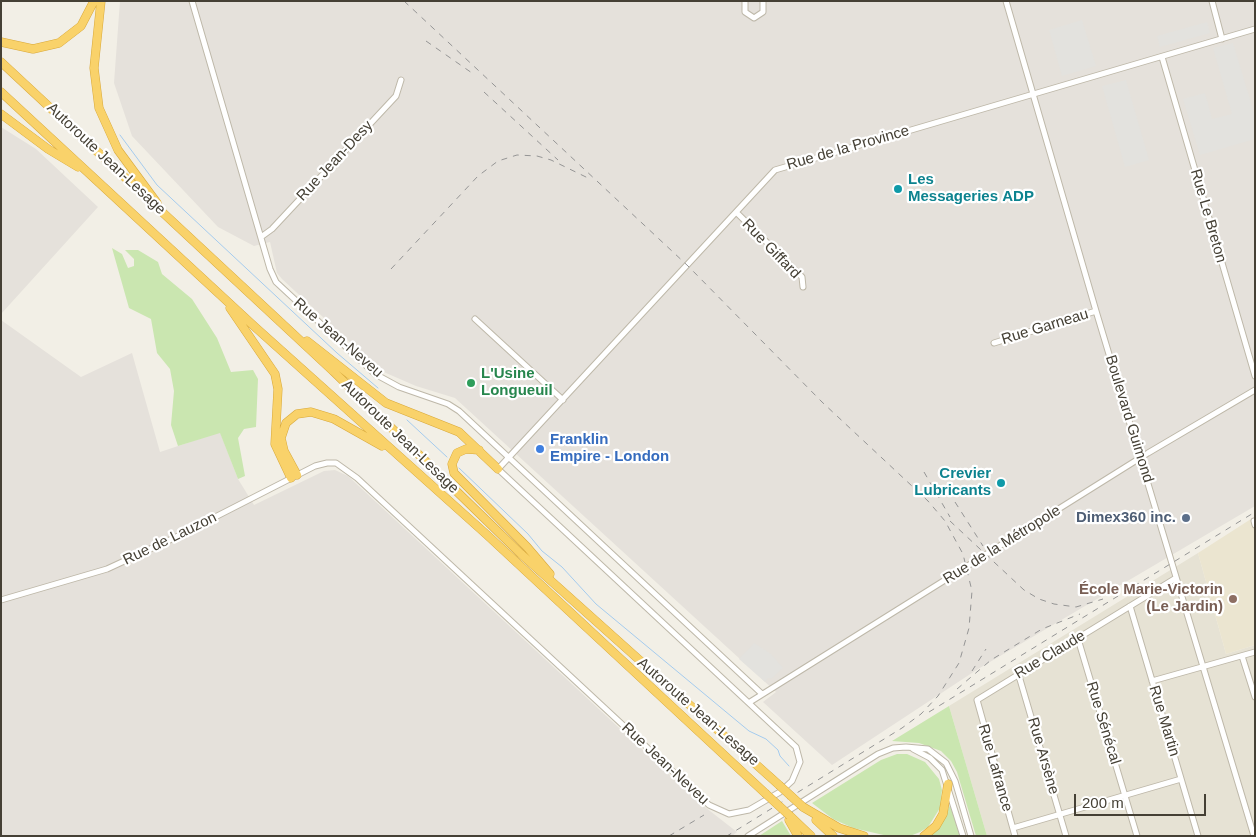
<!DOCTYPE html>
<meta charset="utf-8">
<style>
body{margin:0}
#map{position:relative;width:1256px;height:837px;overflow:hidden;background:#f2efe6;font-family:Helvetica,sans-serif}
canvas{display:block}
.frame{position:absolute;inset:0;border:2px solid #454035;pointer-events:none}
.scale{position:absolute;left:1074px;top:794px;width:132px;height:22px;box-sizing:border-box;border:2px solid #454035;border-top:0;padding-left:6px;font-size:15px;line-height:18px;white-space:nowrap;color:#454035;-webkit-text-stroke:4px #fff;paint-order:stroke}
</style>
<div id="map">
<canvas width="1256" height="837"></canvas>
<div class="frame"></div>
<div class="scale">200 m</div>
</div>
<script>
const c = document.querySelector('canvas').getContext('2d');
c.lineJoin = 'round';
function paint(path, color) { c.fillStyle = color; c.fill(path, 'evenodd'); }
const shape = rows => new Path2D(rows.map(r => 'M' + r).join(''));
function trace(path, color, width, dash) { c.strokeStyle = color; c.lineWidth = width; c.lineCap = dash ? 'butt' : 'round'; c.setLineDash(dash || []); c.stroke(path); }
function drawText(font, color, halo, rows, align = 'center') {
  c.font = font + ' Helvetica,sans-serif'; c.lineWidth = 4.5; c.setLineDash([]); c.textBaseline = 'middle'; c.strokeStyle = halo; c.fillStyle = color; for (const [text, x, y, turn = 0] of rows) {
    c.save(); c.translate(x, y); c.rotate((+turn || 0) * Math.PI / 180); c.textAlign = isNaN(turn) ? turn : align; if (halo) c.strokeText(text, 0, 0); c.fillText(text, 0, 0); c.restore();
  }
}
const residential = shape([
 [1198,553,1226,654,1255,645,1255,836,987,836,949,706]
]);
const industrial = shape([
 [120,1,1255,1,1255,506,978,669,832,765,763,702,776,692,455,398,416,386,386,373,367,358,282,279,277,273,270,242,254,246,218,227,132,136,114,83],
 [1,127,36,149,98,207,1,314],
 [1,320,81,377,132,353,160,452,220,432,238,479,254,505,324,471,335,470,348,476,701,804,737,832,732,836,1,836]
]);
const education = shape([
 [1251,519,1255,530,1255,645,1226,654,1198,553]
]);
const green = shape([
 [112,248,122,254,128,268,134,266,134,259,125,250,138,250,158,262,162,274,192,299,217,338,231,372,253,370,258,379,256,427,244,429,238,438,245,476,238,479,220,433,178,446,171,425,174,391,170,369,157,353,151,319,129,308],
 [949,706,987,836,976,836,957,772,951,761,941,751,919,743,892,741],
 [897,754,907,754,925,762,939,779,942,790,940,808,928,827,920,832,910,836,888,836,853,828,833,819,812,803,881,760],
 [950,805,960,836,929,836,946,815],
 [782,821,791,836,759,836]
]);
const parking = shape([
 [1082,20,1096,66,1062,76,1049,30],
 [1207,22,1210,33,1160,47,1157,36],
 [1233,43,1255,116,1255,139,1200,155,1183,99,1205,93,1212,119,1232,114,1213,48],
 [1126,80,1149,160,1125,167,1102,86],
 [754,643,771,654,783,668,771,679,768,678,765,682,739,659]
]);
const stream = shape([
 [120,135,157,185,337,353,378,388],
 [407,420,447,457],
 [459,468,528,534,542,551,562,567,596,604,749,731,766,739,778,750,780,756,789,766]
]);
const minor = shape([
 [192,1,270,269,276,282,375,374,399,387,448,404,459,411,762,694],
 [745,1,745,12,754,18,763,12,763,1],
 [1006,1,1096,311,1254,836],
 [1212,1,1222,39],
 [1162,57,1255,376],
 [736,212,802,277,803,287],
 [261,237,272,229,396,96,401,80],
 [475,319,563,400],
 [994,343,1096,311],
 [1254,521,1255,525],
 [1,600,107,569,176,537,315,466,327,463,336,463,357,478,709,805,729,814,749,810,780,792,792,781,800,762,796,747,498,469,775,170,1255,29],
 [1130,606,1198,836],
 [1078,639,1137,836],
 [1242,656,1255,697],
 [1019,676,1066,836],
 [1152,681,1255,652],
 [750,702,1148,453,1255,390],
 [913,749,930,758,942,770,963,836],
 [1013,828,1181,779],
 [748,836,878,754,893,748,906,747,928,749,946,763,955,781,971,836],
 [1015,836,977,700,1176,578]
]);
const highway = shape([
 [101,1,94,68,99,108,118,150,157,203],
 [1,42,33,49,59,43,81,26,94,1],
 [1,62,333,371,521,554,779,785],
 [1,92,255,327,486,534,765,793],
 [1,114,48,149,78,167],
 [230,308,275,374,278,389,275,444,291,478],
 [307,341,386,403,459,432,498,469],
 [479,450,466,449,457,453,452,464,454,473,527,547,550,574],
 [297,475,284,451,281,438,286,423,297,414,311,412,334,419,382,446],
 [803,807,839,828,864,836],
 [790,816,811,836],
 [789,820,798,836],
 [816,820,833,836],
 [924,836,936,826,943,814,948,784]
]);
const rail = shape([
 [404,1,688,266,822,402,928,501,945,521,963,554,972,591,969,628,959,663,938,696,921,714,902,728,727,836],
 [426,41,472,73],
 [484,92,558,160],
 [391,269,478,176,498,161,517,155,537,156,551,160,588,178],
 [924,472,950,517],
 [955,502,983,546],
 [950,521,1024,590,1039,599,1054,604,1076,607,1103,599],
 [972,671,986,649],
 [957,689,991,660,1042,629,1080,614],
 [929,712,1255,512],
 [669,836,704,815]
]);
const highwayBridge = shape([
 [779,785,803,807],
 [765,793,790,816]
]);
const markers = [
 [898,189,5,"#0f9aa8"],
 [471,383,5,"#2e9e5b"],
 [540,449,5,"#3f7fe0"],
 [1001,483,5,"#0f9aa8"],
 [1186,518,5,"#5c6f8a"],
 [1233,599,5,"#8d6e63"]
];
const streetNames = [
 ["Rue de la Province",848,148,-16],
 ["Autoroute Jean-Lesage",106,159,43],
 ["Rue Jean-Desy",335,161,-47],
 ["Rue Le Breton",1208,216,74],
 ["Rue Giffard",771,249,46],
 ["Rue Garneau",1045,327,-17],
 ["Rue Jean-Neveu",338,338,41],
 ["Boulevard Guimond",1129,419,73],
 ["Autoroute Jean-Lesage",400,437,44],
 ["Rue de Lauzon",170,539,-26],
 ["Rue de la Métropole",1002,545,-32],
 ["Rue Claude",1050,655,-31],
 ["Autoroute Jean-Lesage",698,712,41],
 ["Rue Martin",1164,721,73],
 ["Rue Sénécal",1103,723,73],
 ["Rue Arsène",1043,756,74],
 ["Rue Jean-Neveu",665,764,43],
 ["Rue Lafrance",995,768,74]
];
const cultureNames = [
 ["Les",908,180],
 ["Messageries ADP",908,197],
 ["Crevier",991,474,"right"],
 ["Lubricants",991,491,"right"]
];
const leisureNames = [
 ["L'Usine",481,374],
 ["Longueuil",481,391]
];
const shopNames = [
 ["Franklin",550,440],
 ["Empire - London",550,457]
];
const serviceNames = [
 ["Dimex360 inc.",1176,518]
];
const educationNames = [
 ["École Marie-Victorin",1223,590],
 ["(Le Jardin)",1223,607]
];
paint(residential, '#e6e2d4');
paint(industrial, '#e5e1db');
paint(education, '#ebe5d0');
paint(green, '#cae6b0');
paint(parking, '#e3e2de');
trace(stream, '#a4cbee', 1);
trace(minor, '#beb8a9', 7);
trace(highway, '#d8a83a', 9);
trace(minor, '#fff', 5);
trace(highway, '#f9d26a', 8);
trace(rail, '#959595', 1, [6, 6]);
trace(highwayBridge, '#d8a83a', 9, []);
trace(highwayBridge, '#f9d26a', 8);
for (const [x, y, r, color] of markers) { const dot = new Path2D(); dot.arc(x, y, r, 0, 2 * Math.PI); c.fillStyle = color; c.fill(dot); trace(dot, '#fff', 2); }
drawText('15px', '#454035', '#fff', streetNames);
drawText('bold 15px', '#0d838f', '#fff', cultureNames, 'left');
drawText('bold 15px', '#27864d', '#fff', leisureNames, 'left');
drawText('bold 15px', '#366cbe', '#fff', shopNames, 'left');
drawText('bold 15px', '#4e5e75', '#fff', serviceNames, 'right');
drawText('bold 15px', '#785e54', '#fff', educationNames, 'right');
</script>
